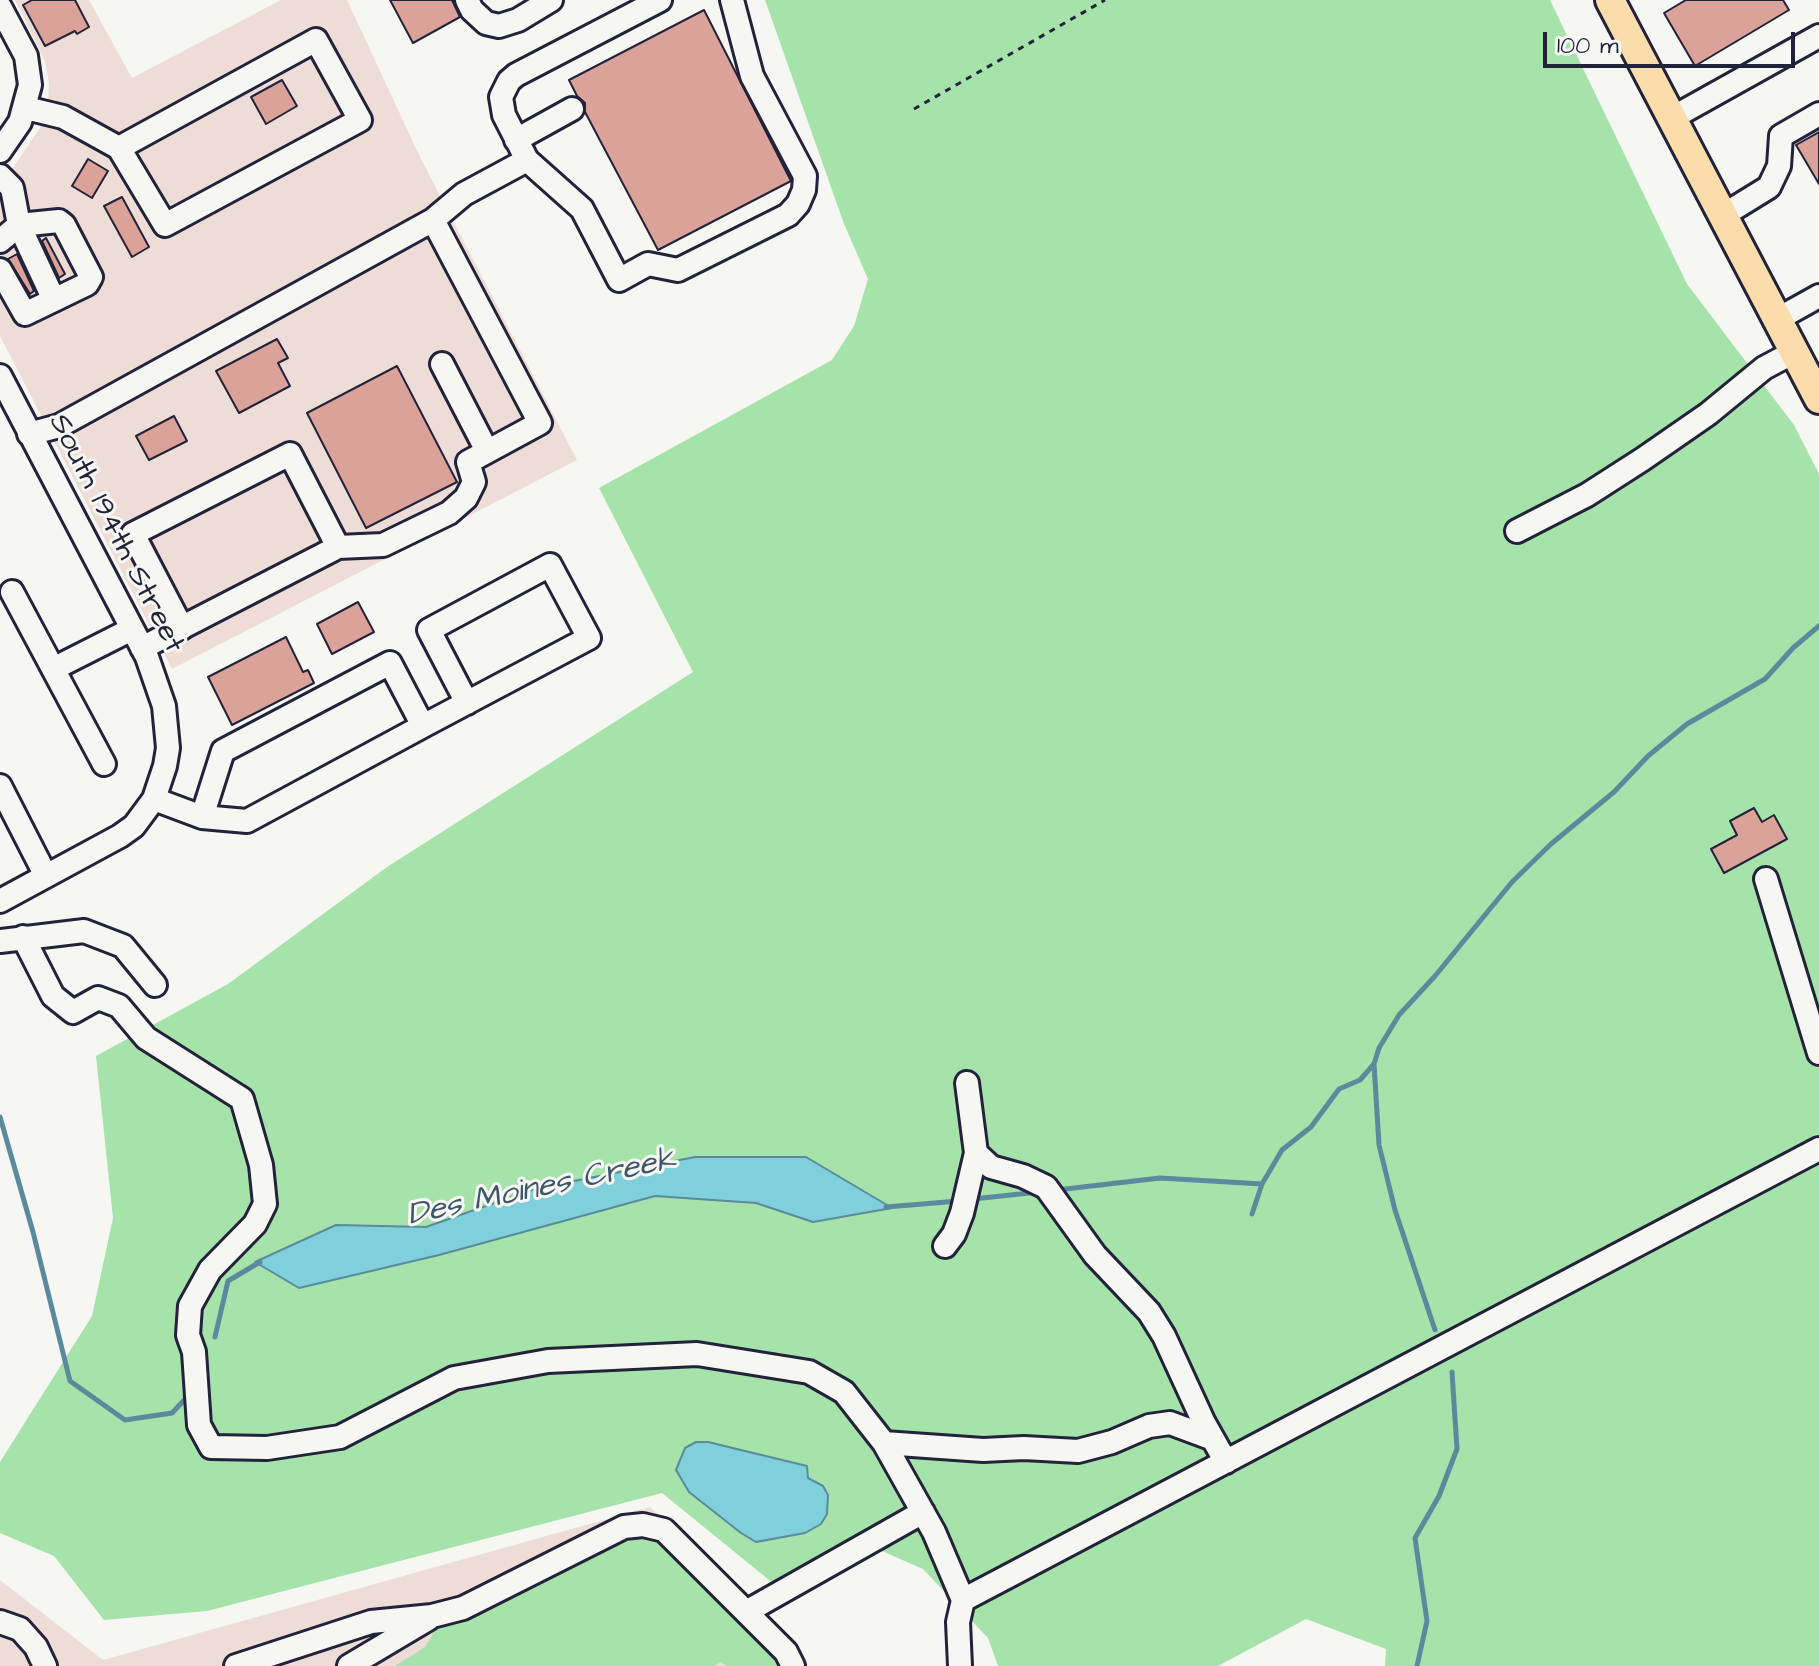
<!DOCTYPE html>
<style>
body{margin:0}
#map{position:relative;width:1819px;height:1666px;overflow:hidden;background:#f6f6f2;font-family:"Architects Daughter",sans-serif}
canvas{display:block}
.scale{position:absolute;left:1543px;top:32px;width:252px;height:36px;box-sizing:border-box;border:4px solid #22223b;border-top:0;padding-left:10px;font-size:24px;line-height:28px;white-space:nowrap;color:#22223b;-webkit-text-stroke:6px #f6f6f2;paint-order:stroke}
</style>
<div id="map">
<canvas width="1819" height="1666"></canvas>
<div class="scale">100 m</div>
</div>
<script>
const c = document.querySelector('canvas').getContext('2d');
c.lineJoin = 'round';
function paint(path, color) { c.fillStyle = color; c.fill(path, 'evenodd'); }
const shape = rows => new Path2D(rows.map(r => 'M' + r).join(''));
function trace(path, color, width, dash) { c.strokeStyle = color; c.lineWidth = width; c.lineCap = dash ? 'butt' : 'round'; c.setLineDash(dash || []); c.stroke(path); }
function drawText(font, color, halo, rows, align = 'center') {
  c.font = font + ' "Architects Daughter",sans-serif'; c.lineWidth = 6; c.setLineDash([]); c.textBaseline = 'middle'; c.strokeStyle = halo; c.fillStyle = color; for (const [text, x, y, turn = 0] of rows) {
    c.save(); c.translate(x, y); c.rotate((+turn || 0) * Math.PI / 180); c.textAlign = isNaN(turn) ? turn : align; if (halo) c.strokeText(text, 0, 0); c.fillText(text, 0, 0); c.restore();
  }
}
const built = shape([
 [15,0,89,0,132,78,281,0,347,0,420,157,577,460,172,669,0,336,0,187,40,128,48,108,49,84,45,61],
 [650,1507,798,1648,808,1666,0,1666,0,1580,103,1660]
]);
const green = shape([
 [765,0,1550,0,1687,284,1794,425,1819,474,1819,1666,1385,1666,1386,1649,1306,1619,1218,1666,998,1666,988,1638,923,1569,875,1548,774,1584,662,1493,207,1611,104,1620,54,1556,0,1533,0,1462,92,1316,113,1218,96,1056,228,984,387,867,693,672,599,488,832,360,854,326,868,279,844,224],
 [632,1532,660,1538,782,1661,780,1666,726,1666,721,1662,714,1666,395,1666,425,1647,439,1623]
]);
const water = shape([
 [695,1157,806,1157,892,1208,813,1222,756,1203,655,1196,439,1255,299,1288,255,1262,336,1225,426,1227,534,1189,695,1157],
 [696,1442,708,1442,807,1466,808,1478,823,1486,828,1495,827,1514,821,1524,805,1533,756,1542,741,1533,689,1492,676,1470,685,1448,696,1442]
]);
const stream = shape([
 [1374,1064,1379,1145,1395,1210,1435,1330],
 [0,1117,33,1232,70,1381,125,1420,172,1413,190,1394],
 [1057,1190,1160,1178,1262,1184],
 [973,1199,1039,1192],
 [886,1207,959,1201],
 [1252,1214,1262,1184,1282,1150,1311,1127,1339,1089,1360,1080,1374,1064,1379,1048,1399,1015,1435,976,1512,882,1551,844,1614,792,1648,756,1687,724,1765,679,1793,648,1819,626],
 [215,1337,228,1281,260,1262],
 [1417,1666,1427,1621,1415,1538,1439,1496,1457,1449,1452,1372]
]);
const building = shape([
 [32,0,75,0,89,27,77,34,75,31,45,46,23,5,32,0],
 [390,0,452,0,460,17,413,43,390,0],
 [1686,0,1783,0,1789,10,1695,66,1664,13,1686,0],
 [704,10,791,181,658,250,585,112,585,103,577,96,569,80,704,10],
 [282,80,297,106,266,124,251,97,282,80],
 [1819,132,1819,184,1796,145,1819,132],
 [88,159,108,171,92,198,72,186,88,159],
 [122,197,149,247,132,257,104,206,122,197],
 [46,238,65,274,59,278,42,241,46,238],
 [17,254,34,291,30,294,8,259,17,254],
 [277,339,288,358,278,363,290,386,239,413,216,371,277,339],
 [397,366,457,482,366,528,307,413,397,366],
 [174,416,187,441,149,460,136,436,174,416],
 [358,602,374,632,332,654,317,624,358,602],
 [286,637,303,672,308,670,314,683,232,725,208,677,286,637],
 [1754,808,1762,822,1774,815,1787,839,1724,873,1711,849,1737,835,1730,821,1754,808]
]);
const path = shape([
 [914,109,1105,0]
]);
const minor = shape([
 [467,0,472,10,486,23,499,26,518,20,551,0],
 [660,0,516,75,509,81,501,97,504,115,527,160,582,209,619,280,648,264,678,270,788,215,798,204,804,190,805,176,752,76,732,0],
 [0,7,26,56,30,85,20,122,0,151],
 [26,108,63,117,119,148,165,225,360,120,316,40,119,148],
 [1672,118,1819,36],
 [516,140,572,109],
 [0,176,12,188,19,225,54,300],
 [1722,216,1769,187,1779,166,1781,136,1819,114],
 [433,220,464,194,527,160],
 [0,241,19,225,59,221,64,225,91,277,87,284,25,314,0,270],
 [1776,320,1819,296],
 [442,364,487,451],
 [0,376,147,657,164,706,168,748,165,766,154,799,134,826,120,836,0,901],
 [29,434,59,426,433,220,540,423,468,462,474,482,466,498,449,513,383,545,338,547,142,648],
 [1517,531,1587,495,1643,459,1708,414,1764,368,1794,352],
 [12,592,104,764],
 [182,628,133,534,290,454,338,547],
 [53,669,132,629],
 [423,726,589,638,550,565,429,630,467,703],
 [0,786,46,876],
 [154,799,202,817,247,821,423,726,390,663,223,751,202,817],
 [1766,879,1819,1053],
 [23,937,53,996,73,1012,98,998,119,1006,146,1038,242,1099,261,1165,265,1204,255,1224,210,1270,190,1306,188,1335,194,1352,199,1425,211,1447,267,1448,340,1437,454,1378,548,1361,697,1354,809,1372,844,1392,884,1443,934,1532,963,1600,958,1622,960,1666],
 [0,941,84,931,123,946,155,985],
 [967,1083,976,1153,991,1167,1023,1176,1046,1187,1095,1255,1149,1312,1164,1336,1204,1423,1226,1462],
 [945,1246,954,1234,962,1213,976,1153],
 [884,1443,983,1450,1024,1448,1078,1451,1112,1442,1149,1426,1170,1423,1213,1439],
 [963,1600,1819,1149],
 [746,1612,923,1512],
 [0,1622,20,1629,36,1647,45,1666],
 [236,1666,371,1622,432,1616,463,1608,624,1527,643,1525,664,1530,786,1652,793,1666],
 [349,1666,428,1619]
]);
const major = shape([
 [1610,0,1819,399]
]);
const streetNames = [
 ["South 194th Street",115,534,63]
];
const waterNames = [
 ["Des Moines Creek",542,1189,-12]
];
paint(built, '#eeddd7');
paint(green, '#a5e3aa');
paint(water, '#80d0dc');
trace(water, '#5a8a9c', 2);
trace(stream, '#5a8a9c', 5);
paint(building, '#dba299');
trace(building, '#22223b', 2);
trace(minor, '#22223b', 28);
trace(major, '#22223b', 34);
trace(path, '#22223b', 3, [6, 6]);
trace(minor, '#f6f6f2', 22);
trace(major, '#fbddab', 28);
drawText('30px', '#22223b', '#f6f6f2', streetNames);
drawText('italic 32px', '#3e566b', '#f6f6f2', waterNames);
</script>
